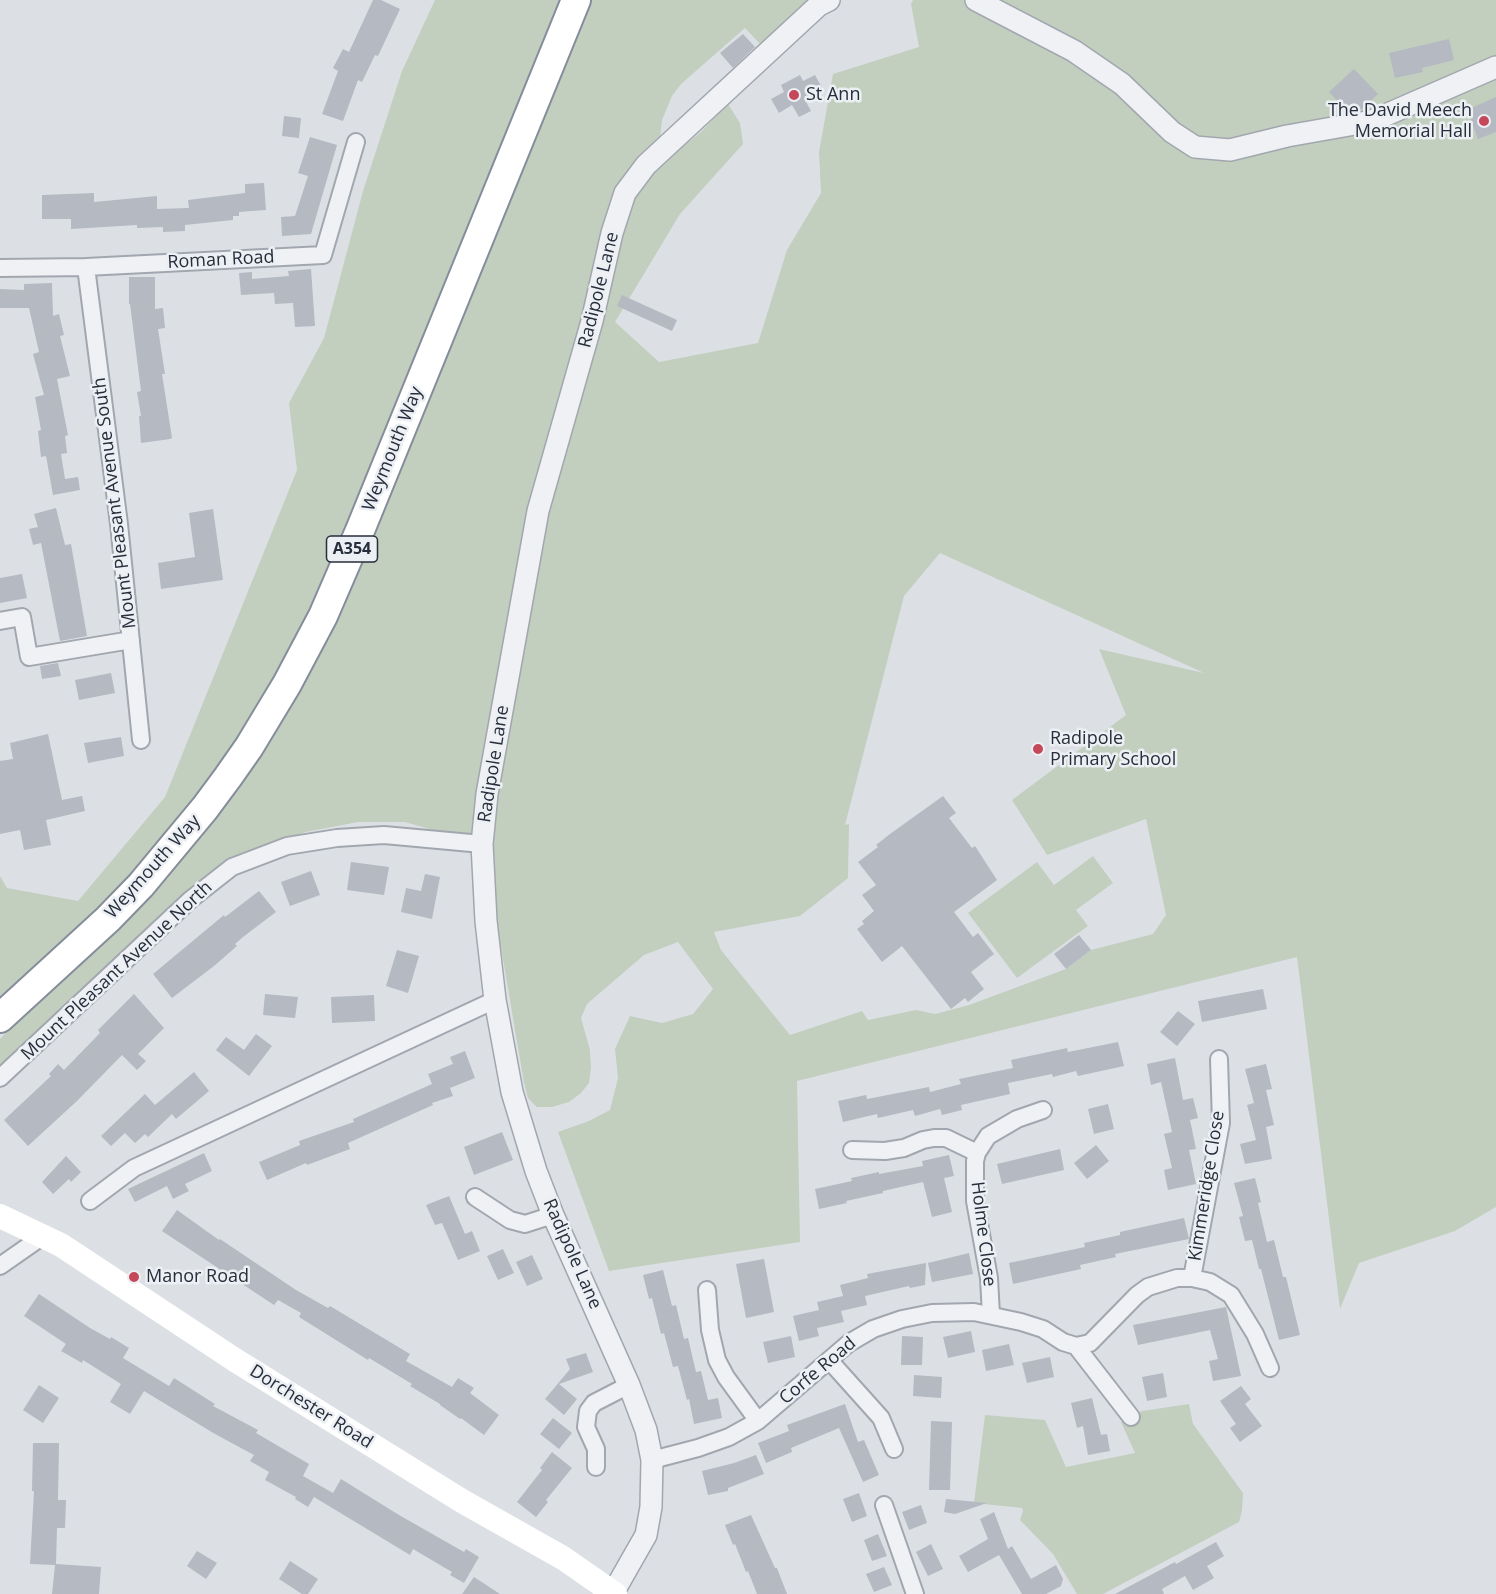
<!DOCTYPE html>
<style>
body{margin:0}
canvas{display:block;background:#dce0e5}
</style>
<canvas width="1496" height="1594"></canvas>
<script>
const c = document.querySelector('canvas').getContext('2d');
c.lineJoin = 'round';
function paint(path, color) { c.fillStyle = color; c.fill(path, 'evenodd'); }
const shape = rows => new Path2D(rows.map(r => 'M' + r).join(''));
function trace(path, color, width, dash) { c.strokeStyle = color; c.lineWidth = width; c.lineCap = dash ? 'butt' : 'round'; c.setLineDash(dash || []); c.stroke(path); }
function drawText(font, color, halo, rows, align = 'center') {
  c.font = font + ' "Open Sans",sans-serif'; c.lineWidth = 5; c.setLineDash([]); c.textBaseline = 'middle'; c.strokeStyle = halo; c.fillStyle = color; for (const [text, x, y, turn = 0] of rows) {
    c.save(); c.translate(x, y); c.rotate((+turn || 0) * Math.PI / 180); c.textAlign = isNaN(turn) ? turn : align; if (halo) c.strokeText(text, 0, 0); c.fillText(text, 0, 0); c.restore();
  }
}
const green = shape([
 [435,0,814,0,762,46,745,28,681,84,672,96,662,120,660,139,675,153,701,132,728,104,740,123,743,144,680,214,615,322,659,362,758,343,787,250,821,193,819,152,833,74,919,47,911,4,913,0,1496,0,1496,1207,1455,1231,1359,1263,1340,1309,1297,957,797,1081,800,1242,609,1271,558,1132,589,1121,610,1110,618,1078,615,1049,630,1016,662,1023,693,1014,713,989,678,942,644,955,587,1004,581,1018,590,1050,591,1068,589,1083,581,1093,569,1102,552,1107,537,1107,528,1098,524,1083,492,894,488,844,499,798,482,844,405,822,358,822,306,832,227,861,0,1073,0,1039,41,995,0,999,0,876,7,888,78,901,165,797,297,470,289,403,324,338,363,191,402,71],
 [940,553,1204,673,1099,649,1126,715,1012,800,1047,855,1146,819,1166,915,1153,934,1091,950,1066,969,969,1005,935,1014,916,1010,868,1020,862,1011,790,1035,721,950,714,932,800,916,848,878,849,824,845,825,904,596],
 [1093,856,1113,883,1076,910,1088,926,1017,978,968,913,1037,862,1054,885],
 [1189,1404,1193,1424,1243,1493,1242,1511,1239,1522,1103,1594,1077,1594,1053,1554,1020,1520,1023,1511,1022,1508,974,1503,985,1415,1045,1420,1066,1467,1135,1453,1121,1422,1142,1411]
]);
const building = shape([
 [373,0,381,0,400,9,378,56,375,55,362,82,358,80,343,121,322,114,338,71,333,68,343,49,349,52],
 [743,34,755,47,733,68,720,53],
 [1449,39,1454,60,1422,68,1423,72,1395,78,1389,53],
 [1354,69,1378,94,1361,110,1348,112,1329,92],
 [800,75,803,81,815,75,822,88,804,98,811,111,799,117,792,105,779,113,771,99,784,92,781,85],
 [1496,97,1496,132,1478,139,1467,110],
 [284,116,301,118,299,138,282,136],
 [310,137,337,145,311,234,282,236,281,217,295,216,308,176,298,173],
 [264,183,266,210,239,212,239,216,233,216,233,220,185,225,185,231,163,232,163,227,137,228,137,225,71,229,71,219,42,219,42,195,94,193,94,202,157,196,157,209,189,208,188,200,245,193,245,184],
 [311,269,315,326,295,327,293,303,275,304,274,293,241,295,239,273,252,272,252,279,289,276,288,271],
 [129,277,155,277,155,309,163,308,165,328,158,329,165,374,162,374,172,438,170,439,141,443,139,416,141,416,137,392,141,391,130,304,129,304],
 [52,283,53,316,59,314,64,335,60,336,70,376,57,379,68,435,65,436,67,453,61,454,65,479,78,477,80,490,53,495,46,456,41,457,38,431,41,430,35,397,44,395,33,354,39,352,29,308,0,308,0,289,24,290,24,284],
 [622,295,677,320,672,331,617,306],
 [56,508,65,545,71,544,87,636,60,641,41,543,33,545,29,529,38,527,34,514],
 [213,509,223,580,161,589,158,563,195,557,189,513],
 [22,574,27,598,0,603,0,578],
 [58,663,61,676,42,679,40,666],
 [111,673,115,693,79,700,75,680],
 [48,734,62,800,82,796,85,811,46,820,51,845,24,850,20,830,0,834,0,761,13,759,10,743],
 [121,737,124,756,88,763,84,743],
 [943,796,956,813,949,818,972,848,975,846,997,880,954,912,973,937,978,933,994,954,971,972,984,989,968,1002,965,998,951,1009,902,946,882,962,857,929,864,924,862,921,874,911,862,895,876,885,858,862,878,847,876,845,890,834],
 [351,862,389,867,384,895,347,890],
 [311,871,320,895,290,906,281,882],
 [425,874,440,877,432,919,401,912,406,888,421,891],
 [259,891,276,912,243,937,235,944,237,946,214,966,172,998,153,974,224,915,225,917],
 [1079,935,1091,950,1066,969,1054,954],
 [397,950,419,956,408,993,386,986],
 [1263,989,1267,1009,1202,1022,1198,1001],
 [134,994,164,1028,138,1054,146,1061,137,1070,122,1055,77,1101,28,1146,4,1120,51,1076,49,1074,58,1064,64,1070,100,1033,98,1030],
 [265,994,298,997,295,1018,263,1015],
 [374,995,375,1021,332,1023,331,997],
 [1178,1011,1195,1024,1177,1046,1160,1032],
 [256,1034,272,1046,249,1076,216,1050,226,1037,244,1050],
 [1118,1042,1124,1066,1078,1076,1076,1071,1053,1077,1052,1074,1008,1083,1010,1094,961,1105,962,1110,942,1115,940,1109,915,1116,913,1110,878,1118,877,1114,843,1122,838,1101,866,1095,867,1099,929,1087,930,1092,961,1084,959,1079,1013,1068,1011,1060,1067,1048,1068,1052],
 [465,1051,475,1078,450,1088,453,1096,432,1103,433,1105,348,1143,350,1149,307,1165,306,1163,267,1180,259,1162,300,1145,299,1141,354,1122,353,1119,432,1084,428,1074,453,1064,450,1057],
 [1175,1058,1183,1100,1193,1098,1198,1118,1190,1120,1196,1149,1189,1150,1196,1184,1168,1190,1164,1170,1172,1168,1164,1134,1172,1132,1161,1082,1151,1085,1147,1064],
 [1266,1064,1272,1089,1266,1090,1274,1125,1266,1127,1272,1159,1245,1164,1240,1144,1256,1140,1247,1105,1254,1103,1245,1069],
 [194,1072,209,1091,176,1119,172,1114,148,1137,145,1134,135,1143,125,1133,111,1146,101,1136,145,1094,155,1105],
 [1108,1104,1114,1129,1094,1134,1088,1109],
 [502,1132,513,1160,474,1175,464,1147],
 [1096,1145,1109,1161,1087,1179,1074,1163],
 [1060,1149,1064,1170,1002,1184,997,1164],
 [204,1153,212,1171,185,1184,189,1191,173,1199,167,1186,135,1202,128,1189],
 [949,1155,954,1176,944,1178,952,1212,932,1217,923,1182,883,1191,883,1193,846,1201,847,1203,819,1209,815,1189,852,1181,851,1178,879,1172,879,1174,923,1166,922,1161],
 [66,1156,81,1172,71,1182,69,1179,53,1194,42,1182],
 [1255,1178,1261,1202,1258,1203,1267,1242,1274,1240,1283,1277,1286,1277,1300,1335,1279,1340,1261,1269,1259,1269,1252,1240,1245,1241,1239,1217,1243,1216,1234,1183],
 [449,1196,465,1234,472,1231,480,1251,458,1260,442,1223,435,1225,426,1205],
 [177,1210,219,1240,220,1239,296,1290,328,1308,330,1306,410,1354,406,1361,452,1387,458,1378,474,1388,470,1393,499,1415,484,1435,461,1418,460,1419,440,1405,440,1404,410,1386,412,1384,369,1358,368,1360,352,1350,299,1317,301,1313,278,1300,274,1305,162,1231],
 [1184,1218,1189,1239,1115,1254,1116,1257,1080,1265,1081,1269,1013,1284,1009,1263,1085,1247,1084,1243,1120,1235,1120,1232],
 [503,1249,514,1273,498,1280,487,1256],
 [969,1253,973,1274,932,1282,928,1263],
 [532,1255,543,1279,527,1286,516,1262],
 [764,1259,774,1312,746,1318,736,1264],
 [926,1263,925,1285,910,1288,909,1286,865,1296,867,1305,841,1311,844,1322,817,1328,819,1336,799,1341,793,1316,819,1310,817,1302,843,1296,840,1285,868,1278,867,1274],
 [663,1270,672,1306,676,1305,684,1339,688,1338,696,1372,701,1371,708,1400,718,1398,722,1418,694,1424,689,1399,687,1400,678,1366,673,1367,664,1333,661,1334,652,1298,649,1299,643,1275],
 [39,1294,90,1328,110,1339,111,1337,129,1348,123,1358,169,1386,174,1378,215,1404,213,1406,258,1430,256,1433,309,1464,303,1476,333,1493,341,1479,399,1515,464,1552,466,1549,479,1557,464,1583,450,1575,452,1572,413,1549,410,1555,314,1497,308,1507,295,1499,296,1497,265,1480,269,1472,250,1461,254,1455,215,1434,144,1391,130,1414,110,1402,121,1384,83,1360,82,1363,61,1351,66,1344,24,1316],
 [1226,1307,1241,1376,1213,1381,1209,1361,1218,1359,1210,1330,1138,1345,1133,1325],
 [971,1331,975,1352,948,1358,943,1337],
 [791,1336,795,1357,768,1363,763,1342],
 [902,1336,923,1337,922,1365,901,1365],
 [1009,1344,1014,1365,986,1371,982,1350],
 [586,1353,593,1372,559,1384,577,1399,564,1415,545,1399,570,1369,566,1359],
 [1050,1357,1054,1377,1027,1383,1022,1363],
 [1163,1373,1167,1397,1147,1401,1142,1377],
 [914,1375,942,1377,941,1398,913,1396],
 [39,1385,59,1398,43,1423,23,1410],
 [1241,1386,1251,1399,1245,1404,1262,1426,1240,1442,1230,1428,1236,1424,1220,1401],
 [1092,1398,1101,1435,1107,1434,1110,1451,1088,1455,1083,1426,1077,1428,1071,1403],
 [845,1404,858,1442,864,1440,879,1475,863,1482,839,1428,791,1448,792,1452,766,1463,758,1443,789,1431,787,1425],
 [553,1418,572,1433,559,1449,540,1434],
 [931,1421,952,1422,950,1490,929,1490],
 [33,1443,59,1443,58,1500,66,1500,65,1528,57,1528,56,1564,101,1567,99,1594,52,1594,55,1565,30,1564,34,1491,32,1491],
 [552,1452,572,1468,546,1500,548,1502,536,1517,517,1502,542,1470,540,1468],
 [756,1455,764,1474,728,1488,728,1491,708,1495,702,1471,734,1463],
 [859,1493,867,1516,852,1522,843,1499],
 [946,1499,987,1503,955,1514,944,1512],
 [921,1505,927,1523,909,1530,902,1512],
 [994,1512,1008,1549,1012,1546,1031,1579,1056,1565,1063,1579,1061,1586,1046,1594,1022,1594,999,1555,968,1572,959,1556,988,1539,980,1519],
 [751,1515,775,1568,777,1568,787,1594,757,1594,748,1571,746,1572,735,1544,733,1545,725,1525],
 [878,1534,887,1556,872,1561,864,1540],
 [1216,1542,1224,1556,1207,1566,1214,1578,1193,1590,1185,1576,1162,1589,1164,1594,1115,1594,1175,1562,1176,1564],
 [931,1544,943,1569,928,1576,916,1552],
 [197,1551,217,1563,206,1579,187,1566],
 [290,1561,318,1579,308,1594,302,1594,279,1579],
 [884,1567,892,1585,874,1592,866,1574],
 [474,1577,500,1594,462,1594]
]);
const minor = shape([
 [86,267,119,524,141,740],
 [0,268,86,267,323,255,356,142],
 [0,621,22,617,29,657,131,640],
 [0,1078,190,900,232,867,287,846,337,838,384,835,482,844],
 [852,1150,885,1151,904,1148,923,1140,934,1138,946,1138,977,1153],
 [475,1197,510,1220,525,1224,553,1215],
 [90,1201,134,1168,495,1000],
 [0,1266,43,1236],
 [1192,1278,1221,1123,1219,1059],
 [707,1290,710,1330,717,1360,726,1377,758,1421],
 [991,1315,989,1278,975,1201,975,1161,977,1153,988,1136,1017,1119,1043,1110],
 [1076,1346,1090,1343,1137,1295,1148,1287,1177,1278,1192,1278,1210,1282,1231,1295,1255,1334,1270,1368],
 [829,1360,881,1418,894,1449],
 [652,1460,698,1448,729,1437,758,1421,849,1343,873,1329,902,1319,932,1313,974,1312,1021,1322,1043,1329,1063,1342,1076,1346,1131,1417],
 [596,1467,596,1449,586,1427,588,1411,594,1403,629,1385],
 [884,1505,915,1594]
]);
const tertiary = shape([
 [976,0,1074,51,1122,84,1172,132,1195,147,1230,150,1287,136,1372,121,1496,67],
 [613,1593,646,1535,651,1507,652,1460,646,1430,629,1385,553,1215,536,1171,512,1092,495,1000,486,921,482,844,487,794,538,511,592,321,612,233,625,193,646,165,819,5,829,0]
]);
const secondary = shape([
 [0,1216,61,1245,235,1360,462,1501,563,1558,615,1594]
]);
const trunk = shape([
 [0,1018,108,919,141,885,205,808,228,777,249,747,287,684,323,616,361,528,576,0]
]);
const markers = [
 [794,95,6,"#c4485a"],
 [1484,121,6,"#c4485a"],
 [1038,749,6,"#c4485a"],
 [134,1277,6,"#c4485a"]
];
const shields = [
 [352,549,51]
];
const shieldNames = [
 ["A354",352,549]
];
const poiNames = [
 ["St Ann",806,95],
 ["The David Meech",1472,111,"right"],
 ["Memorial Hall",1472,132,"right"],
 ["Radipole",1050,739],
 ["Primary School",1050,760],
 ["Manor Road",146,1277]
];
const streetNames = [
 ["Roman Road",221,260,-3],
 ["Radipole Lane",599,290,-76],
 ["Weymouth Way",393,449,-68],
 ["Mount Pleasant Avenue South",115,503,-97],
 ["Radipole Lane",494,764,-81],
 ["Weymouth Way",153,867,-48],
 ["Mount Pleasant Avenue North",117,971,-43],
 ["Kimmeridge Close",1207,1186,-81],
 ["Holme Close",983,1234,83],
 ["Radipole Lane",572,1254,66],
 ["Corfe Road",818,1371,-40],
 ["Dorchester Road",311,1407,32]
];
paint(green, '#c2cfbe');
paint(building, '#b4b9c2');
trace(minor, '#a2a7af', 20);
trace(tertiary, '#a2a7af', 24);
trace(trunk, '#858d9b', 32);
trace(minor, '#eff1f4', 16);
trace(tertiary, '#eff1f4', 21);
trace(secondary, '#fff', 24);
trace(trunk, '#fff', 28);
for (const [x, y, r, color] of markers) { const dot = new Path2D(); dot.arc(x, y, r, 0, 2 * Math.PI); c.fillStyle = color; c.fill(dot); trace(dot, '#eceff3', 2); }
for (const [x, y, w] of shields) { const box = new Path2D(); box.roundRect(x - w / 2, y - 13, w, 26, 4.5); c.fillStyle = '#eceff3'; c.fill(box); trace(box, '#272e3b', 1.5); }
drawText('bold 16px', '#272e3b', null, shieldNames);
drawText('18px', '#272e3b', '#eceff3', poiNames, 'left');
drawText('18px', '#272e3b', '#eceff3', streetNames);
</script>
